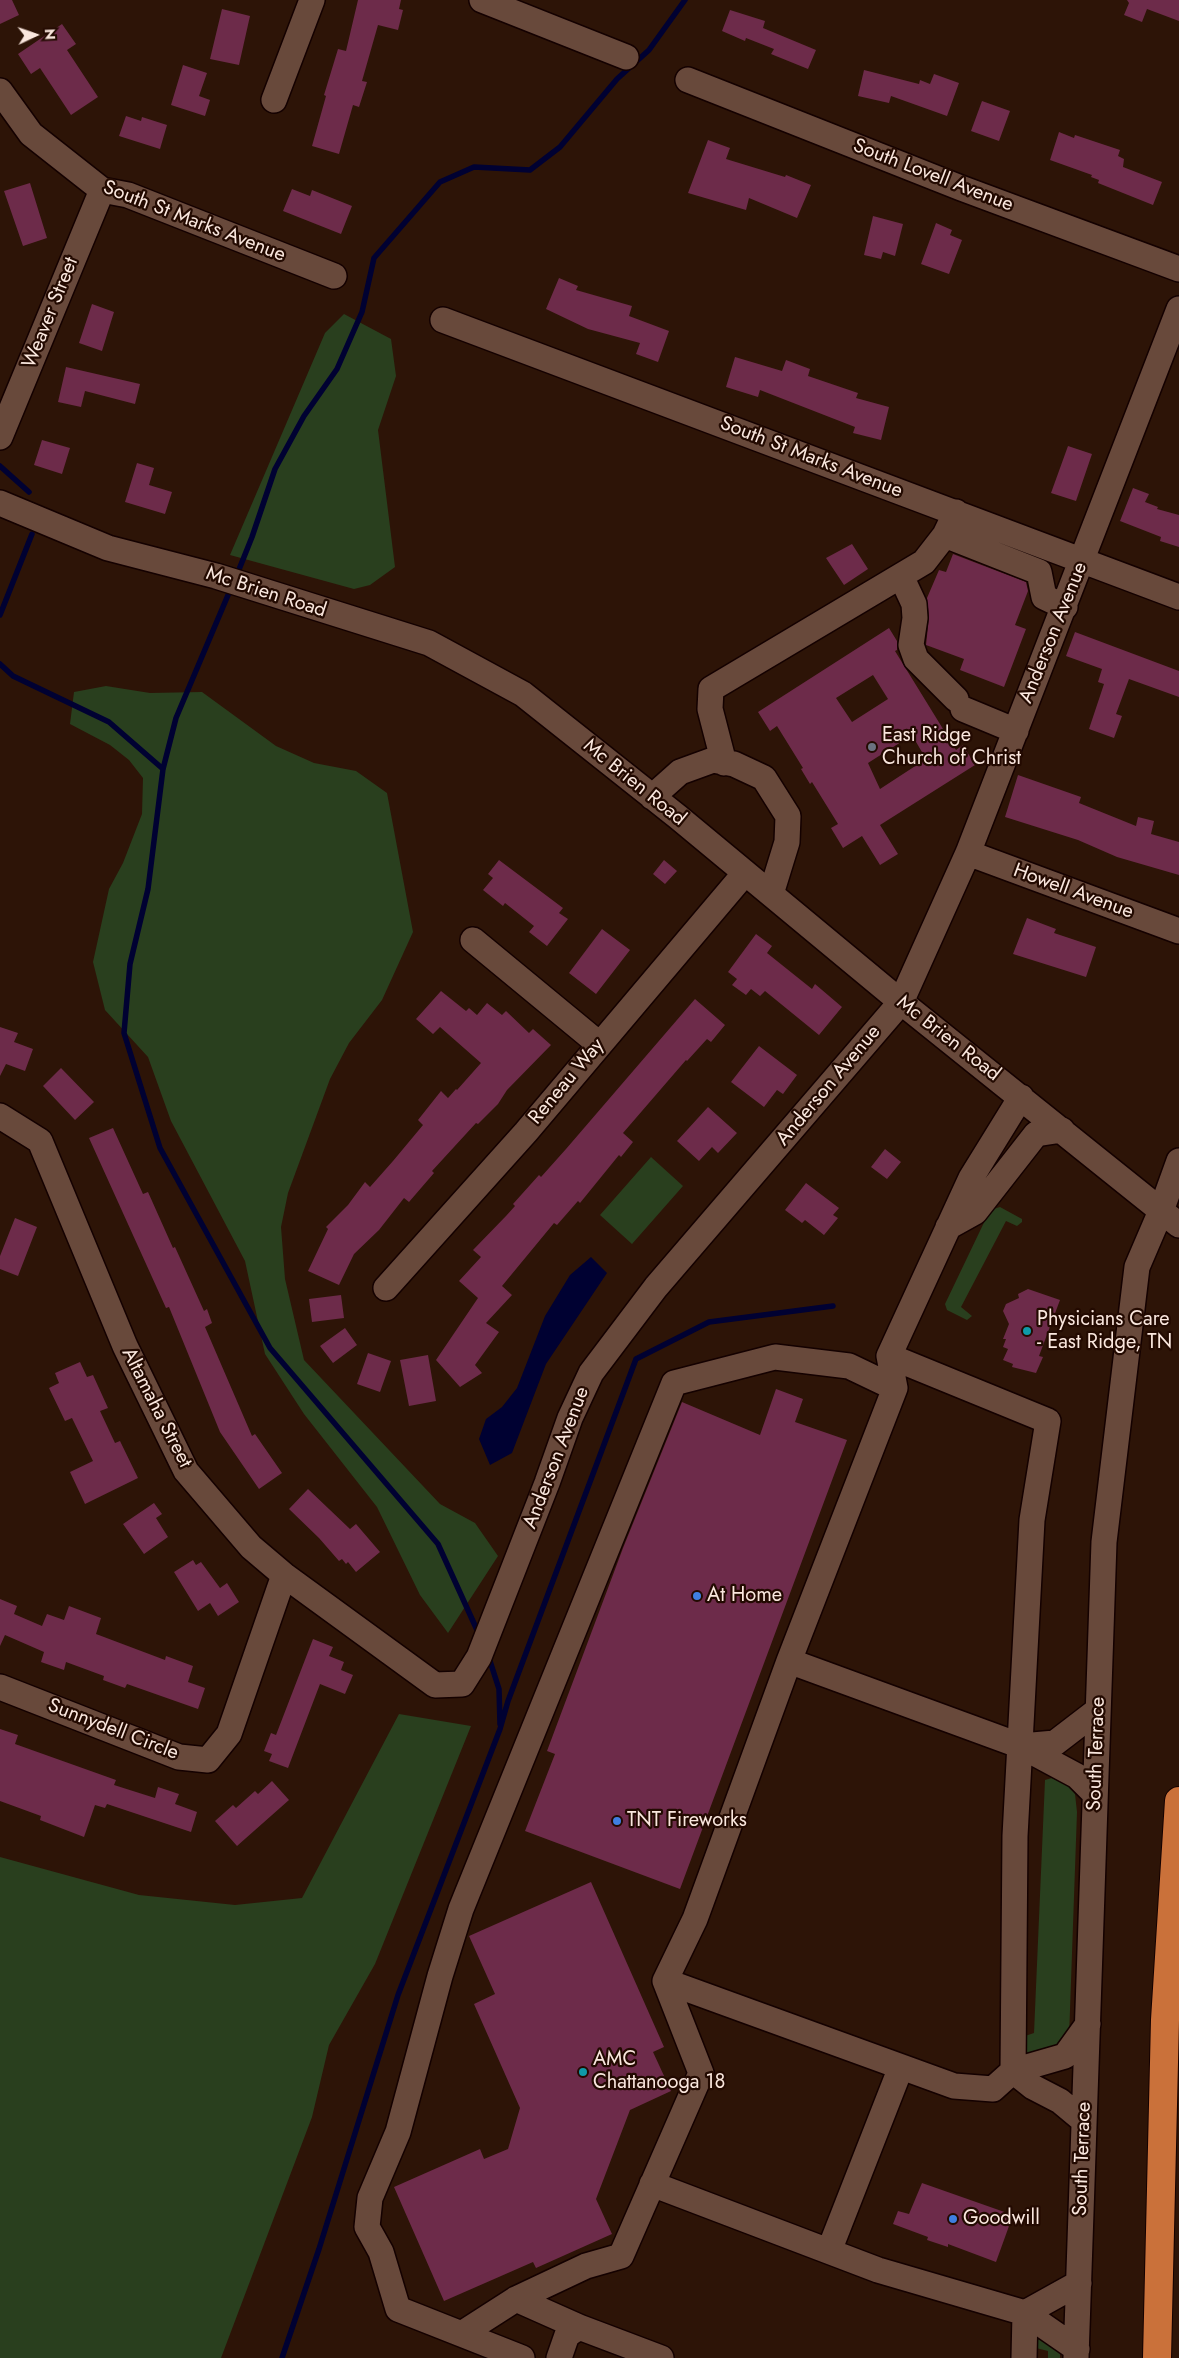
<!DOCTYPE html>
<style>
body{margin:0}
#map{position:relative;width:1179px;height:2358px;overflow:hidden;background:#2d1407;font-family:Jost,sans-serif}
canvas{display:block}
.north{position:absolute;left:10px;top:10px;width:50px;height:50px;-webkit-text-stroke:4px #230a01;paint-order:stroke;rotate:87deg;font-size:14px;font-weight:700;line-height:20px;text-align:center;color:#fae7de}
.north::after{content:'';display:block;margin:auto;width:18px;height:22px;background:#fae7de;clip-path:polygon(50% 0,100% 100%,50% 72%,0 100%)}
</style>
<div id="map">
<canvas width="1179" height="2358"></canvas>
<div class="north">N</div>
</div>
<script>
const c = document.querySelector('canvas').getContext('2d');
c.lineJoin = 'round';
function paint(path, color) { c.fillStyle = color; c.fill(path, 'evenodd'); }
const shape = rows => new Path2D(rows.map(r => 'M' + r).join(''));
function trace(path, color, width, dash) { c.strokeStyle = color; c.lineWidth = width; c.lineCap = dash ? 'butt' : 'round'; c.setLineDash(dash || []); c.stroke(path); }
function drawText(font, color, halo, rows, align = 'center') {
  c.font = font + ' Jost,sans-serif'; c.lineWidth = 4.5; c.setLineDash([]); c.textBaseline = 'middle'; c.strokeStyle = halo; c.fillStyle = color; for (const [text, x, y, turn = 0] of rows) {
    c.save(); c.translate(x, y); c.rotate((+turn || 0) * Math.PI / 180); c.textAlign = isNaN(turn) ? turn : align; if (halo) c.strokeText(text, 0, 0); c.fillText(text, 0, 0); c.restore();
  }
}
const green = shape([
 [344,314,391,339,396,376,378,430,395,567,370,585,354,589,230,555,325,333],
 [106,686,150,693,202,692,276,746,314,763,356,771,387,793,413,932,382,1000,349,1043,330,1079,288,1193,281,1227,285,1279,304,1360,440,1504,475,1523,498,1556,448,1633,420,1595,377,1507,304,1414,265,1354,245,1261,171,1121,148,1057,105,1010,93,962,109,889,123,863,142,814,143,778,129,760,110,745,70,724,74,692],
 [651,1157,683,1186,632,1244,600,1215],
 [1000,1207,1022,1219,1022,1222,1017,1226,1006,1221,961,1307,972,1316,967,1320,947,1310,945,1304,990,1210],
 [399,1714,471,1726,375,1964,329,2045,312,2117,221,2358,0,2358,0,1857,139,1895,235,1905,302,1898],
 [1052,1778,1070,1787,1075,1794,1077,1812,1069,2038,1041,2059,1020,2054,1022,2037,1034,2033,1045,1780],
 [1039,2334,1060,2344,1060,2358,1048,2358,1048,2351,1036,2348,1036,2340]
]);
const water = shape([
 [591,1257,607,1273,546,1364,512,1453,490,1465,479,1439,486,1419,502,1407,517,1388,545,1316,570,1275]
]);
const stream = shape([
 [0,466,29,492],
 [236,577,252,537,275,469,304,416,337,369,362,312,374,258,440,182,474,167,530,170,560,147,617,79,649,50,685,0],
 [231,588,176,718,163,769,148,889,130,964,124,1033,160,1148,270,1348,438,1544,477,1630],
 [0,615,32,534],
 [0,664,13,676,109,722,163,769],
 [490,1661,499,1689,500,1724],
 [282,2358,319,2249,398,1995,500,1729,508,1701,636,1359,709,1322,833,1306]
]);
const building = shape([
 [0,0,12,0,19,15,0,24],
 [358,0,401,0,399,9,403,10,398,30,378,25,362,81,367,82,359,107,353,105,339,154,312,146,326,96,324,95,338,49,346,51],
 [1127,0,1179,0,1179,21,1147,9,1142,22,1124,15,1129,3],
 [222,9,250,16,239,65,210,59],
 [730,10,765,21,763,28,816,50,808,69,771,54,774,49,746,38,745,41,722,31],
 [62,24,76,44,67,50,98,97,71,115,40,68,31,74,18,54],
 [183,65,207,73,199,96,210,100,205,116,171,105],
 [864,70,919,84,920,80,930,84,934,74,959,83,947,116,891,96,889,103,858,96],
 [982,101,1010,111,999,141,971,131],
 [126,116,141,121,142,117,167,125,160,149,119,136],
 [1059,132,1074,138,1075,135,1120,150,1118,156,1124,159,1123,167,1162,182,1153,205,1098,183,1099,180,1091,177,1092,175,1050,160],
 [708,140,730,148,726,159,785,177,786,175,811,185,797,218,749,198,746,210,688,193],
 [30,183,47,238,23,246,4,191],
 [292,189,310,196,312,190,352,206,341,234,283,211],
 [873,216,903,224,895,256,883,252,881,259,864,255],
 [936,223,952,230,950,235,962,240,949,274,921,264],
 [559,278,578,286,576,290,632,306,629,316,669,331,658,362,636,354,640,343,588,329,546,309],
 [92,304,114,312,102,351,79,343],
 [735,357,782,371,786,360,810,369,808,376,858,393,856,398,889,407,881,440,853,433,855,427,760,390,758,397,726,387],
 [66,367,140,384,135,404,85,391,81,407,58,402],
 [42,440,70,448,62,474,34,465],
 [1068,446,1092,454,1076,501,1051,493],
 [137,463,154,468,149,485,172,492,165,514,125,502],
 [1133,488,1149,494,1145,502,1158,507,1157,509,1179,515,1179,547,1160,541,1161,537,1120,521],
 [852,544,868,569,844,585,826,558],
 [953,554,1026,582,1028,591,1015,625,1026,629,1004,687,960,670,964,659,926,645,929,617,927,598,939,570,946,572],
 [889,628,897,641,897,650,895,651,956,750,963,745,975,765,880,825,898,854,880,865,862,836,843,848,831,828,838,824,812,782,810,784,801,769,803,768,777,726,770,731,758,712],
 [873,675,888,699,852,722,836,698],
 [912,735,926,759,880,789,868,763],
 [1075,632,1179,671,1179,697,1129,679,1116,714,1122,716,1114,738,1089,729,1104,684,1098,682,1102,669,1066,656],
 [1018,775,1081,797,1079,803,1136,826,1138,817,1154,821,1151,834,1179,842,1179,875,1117,857,1078,840,1005,817],
 [499,860,563,908,559,913,568,919,547,946,529,932,534,926,505,903,503,906,483,890,493,878,488,874],
 [664,860,677,871,665,884,653,874],
 [1027,918,1056,929,1054,933,1096,947,1086,977,1013,954],
 [602,929,630,950,596,994,569,973],
 [756,934,772,946,767,953,812,989,815,984,842,1007,819,1035,765,991,760,996,751,989,746,995,732,985,737,979,728,972],
 [441,991,466,1011,469,1008,477,1015,487,1003,502,1015,506,1011,529,1033,533,1029,551,1045,507,1090,498,1104,478,1124,476,1123,432,1171,434,1173,409,1202,404,1198,379,1230,354,1254,339,1285,308,1271,328,1229,326,1227,348,1205,365,1182,370,1187,393,1161,423,1125,418,1120,441,1091,448,1098,456,1089,457,1090,481,1063,440,1027,433,1034,416,1019],
 [695,999,725,1025,711,1042,707,1039,687,1061,686,1060,623,1133,633,1142,621,1157,619,1155,580,1203,578,1201,557,1225,554,1223,502,1286,512,1295,486,1323,499,1332,475,1365,482,1373,460,1387,436,1360,478,1298,459,1281,481,1257,473,1250,506,1216,515,1206,513,1204,539,1175,541,1177,566,1149],
 [0,1027,18,1033,14,1042,33,1049,25,1071,6,1064,0,1076],
 [759,1046,797,1075,783,1094,777,1090,764,1107,731,1082],
 [61,1068,94,1102,75,1120,43,1086],
 [708,1107,737,1133,718,1153,712,1147,699,1161,677,1141],
 [113,1128,143,1194,148,1192,173,1248,175,1247,204,1311,207,1309,212,1323,205,1327,252,1436,255,1434,282,1473,259,1489,220,1432,169,1307,166,1308,89,1138],
 [885,1149,901,1162,887,1179,871,1167],
 [806,1183,839,1208,833,1215,838,1218,824,1235,805,1220,802,1223,785,1210],
 [15,1218,37,1227,18,1276,0,1269,0,1256],
 [1028,1289,1060,1300,1039,1356,1043,1357,1036,1373,1012,1367,1013,1364,1003,1360,1008,1349,1003,1347,1006,1339,1003,1339,1009,1324,1003,1311,1006,1304,1019,1298,1018,1294],
 [341,1295,344,1318,312,1322,309,1299],
 [345,1328,357,1345,333,1363,320,1346],
 [368,1353,391,1361,380,1392,357,1384],
 [428,1355,436,1401,409,1406,400,1360],
 [80,1362,87,1377,93,1375,108,1408,100,1411,115,1443,120,1441,138,1478,85,1504,70,1472,93,1461,72,1418,65,1421,49,1388,59,1383,55,1373],
 [776,1389,803,1399,795,1422,847,1440,680,1889,525,1831,555,1754,547,1751,623,1548,682,1402,760,1435],
 [308,1489,350,1529,356,1524,380,1552,356,1572,348,1562,346,1564,342,1559,339,1561,319,1538,289,1509],
 [154,1503,162,1514,156,1518,168,1537,144,1554,123,1524],
 [193,1560,196,1565,201,1562,220,1588,227,1583,239,1602,218,1616,210,1603,198,1611,174,1572],
 [0,1599,17,1606,14,1614,42,1626,47,1614,64,1620,69,1606,101,1618,96,1634,165,1660,166,1656,193,1666,188,1682,205,1688,198,1709,127,1684,125,1688,103,1680,104,1676,66,1662,64,1670,41,1662,44,1652,5,1635,0,1646],
 [313,1639,333,1647,329,1656,344,1662,341,1670,353,1675,345,1694,320,1684,288,1768,269,1761,272,1754,264,1751,271,1733,276,1735],
 [0,1729,18,1735,15,1744,116,1780,114,1785,155,1798,158,1787,179,1794,175,1804,197,1812,191,1832,107,1804,105,1808,95,1805,84,1837,40,1820,41,1816,0,1801],
 [272,1781,289,1800,237,1846,215,1821,233,1805,236,1808,255,1791,258,1794],
 [591,1882,664,2047,653,2052,671,2091,630,2110,596,2199,612,2234,536,2268,533,2262,444,2301,394,2187,480,2149,484,2159,508,2149,520,2108,474,2004,495,1994,469,1936],
 [922,2183,1013,2215,996,2262,948,2244,948,2247,927,2240,928,2237,893,2224,898,2211,909,2214]
]);
const minor = shape([
 [482,0,626,57],
 [688,80,961,188,1179,269],
 [0,91,31,134,102,190,128,195,334,276],
 [274,100,312,0],
 [443,320,1179,597],
 [0,437,102,190],
 [0,503,108,548,216,576,429,643,523,694,678,817,901,1002,1179,1225],
 [945,535,1039,572,1044,597,1065,607],
 [901,576,914,604,915,618,911,645,916,659,956,699],
 [963,709,1016,731],
 [724,763,710,709,711,689,924,562,945,535,956,512],
 [652,797,680,772,713,760,734,764,764,778,788,816,787,842,771,894],
 [968,853,1179,931],
 [473,940,599,1044],
 [0,1116,40,1141,125,1346,186,1471,251,1547,284,1575,435,1685,462,1684,479,1657,547,1483,570,1418,591,1373,656,1287,901,1002,968,853,1179,309],
 [948,1227,975,1212,1036,1134,1062,1130],
 [386,1288,526,1132,745,873],
 [789,1661,1021,1746,1077,1776,1095,1794],
 [0,1687,179,1757,208,1760,229,1734,284,1575],
 [1021,1746,1055,1743,1098,1710],
 [665,1981,954,2086,993,2089,1013,2071,1015,1836,1032,1520,1048,1421,889,1356],
 [1013,2071,1065,2056,1088,2024],
 [1013,2071,1033,2087,1060,2101,1084,2121],
 [652,2184,878,2270,1025,2313,1024,2358],
 [829,2251,901,2067],
 [516,2299,579,2327,661,2358],
 [463,2333,516,2299,586,2266,621,2256,701,2073,665,1981,695,1919,789,1661,895,1388,889,1356,971,1178,1021,1097],
 [1077,2349,1025,2313,1079,2283],
 [522,2358,398,2309,381,2252,367,2227,370,2198,398,2132,440,1976,461,1909,674,1383,775,1357,849,1366,895,1388],
 [559,2358,567,2335,579,2327],
 [1076,2358,1104,1542,1137,1267,1161,1211,1179,1161]
]);
const highway = shape([
 [1157,2358,1165,2020,1179,1801]
]);
const markers = [
 [872,747,5,"#6b7280"],
 [1027,1331,5,"#0f9aa8"],
 [697,1596,5,"#3f7fe0"],
 [617,1821,5,"#3f7fe0"],
 [583,2072,5,"#0f9aa8"],
 [953,2219,5,"#3f7fe0"]
];
const streetNames = [
 ["South Lovell Avenue",933,176,21],
 ["South St Marks Avenue",194,222,21],
 ["Weaver Street",51,313,-68],
 ["South St Marks Avenue",811,458,21],
 ["Mc Brien Road",266,593,18],
 ["Anderson Avenue",1054,633,-68],
 ["Mc Brien Road",634,783,39],
 ["Howell Avenue",1073,892,20],
 ["Mc Brien Road",948,1039,38],
 ["Reneau Way",567,1082,-50],
 ["Anderson Avenue",829,1086,-50],
 ["Altamaha Street",156,1408,63],
 ["Anderson Avenue",557,1458,-69],
 ["Sunnydell Circle",113,1730,21],
 ["South Terrace",1097,1754,-88],
 ["South Terrace",1083,2159,-88]
];
const poiNames = [
 ["East Ridge",882,736],
 ["Church of Christ",882,759],
 ["Physicians Care",1037,1320],
 ["- East Ridge, TN",1037,1343],
 ["At Home",707,1596],
 ["TNT Fireworks",627,1821],
 ["AMC",593,2060],
 ["Chattanooga 18",593,2083],
 ["Goodwill",963,2219]
];
paint(green, '#293f1e');
paint(water, '#000132');
trace(stream, '#000132', 5.5);
paint(building, '#6d2b4a');
trace(minor, '#140100', 28);
trace(highway, '#140100', 30);
trace(minor, '#68493b', 25);
trace(highway, '#ca713a', 28);
for (const [x, y, r, color] of markers) { const dot = new Path2D(); dot.arc(x, y, r, 0, 2 * Math.PI); c.fillStyle = color; c.fill(dot); trace(dot, '#230a01', 2); }
drawText('20px', '#fae7de', '#230a01', streetNames);
drawText('20px', '#fae7de', '#230a01', poiNames, 'left');
</script>
